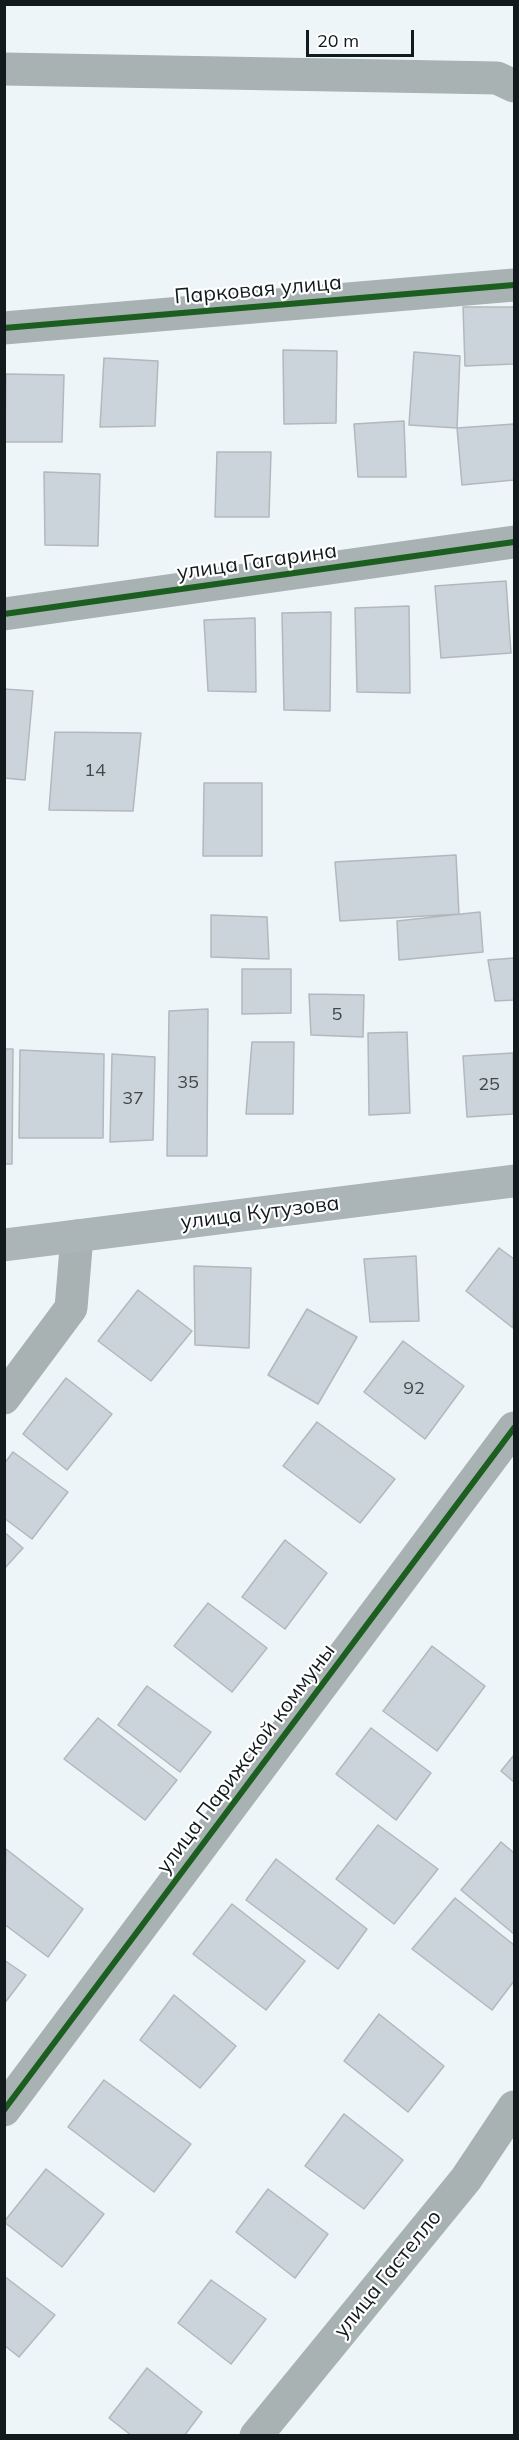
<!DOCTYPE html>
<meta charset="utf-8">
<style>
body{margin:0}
#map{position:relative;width:519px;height:2440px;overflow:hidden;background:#eef5f8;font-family:Mulish,sans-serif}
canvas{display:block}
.frame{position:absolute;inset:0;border:6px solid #121a1d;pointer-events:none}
.scale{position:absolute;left:306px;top:30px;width:108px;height:27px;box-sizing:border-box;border:3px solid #121a1d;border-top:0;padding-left:8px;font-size:18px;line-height:21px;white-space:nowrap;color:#121a1d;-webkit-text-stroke:4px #fff;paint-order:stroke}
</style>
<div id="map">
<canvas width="519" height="2440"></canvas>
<div class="frame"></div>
<div class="scale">20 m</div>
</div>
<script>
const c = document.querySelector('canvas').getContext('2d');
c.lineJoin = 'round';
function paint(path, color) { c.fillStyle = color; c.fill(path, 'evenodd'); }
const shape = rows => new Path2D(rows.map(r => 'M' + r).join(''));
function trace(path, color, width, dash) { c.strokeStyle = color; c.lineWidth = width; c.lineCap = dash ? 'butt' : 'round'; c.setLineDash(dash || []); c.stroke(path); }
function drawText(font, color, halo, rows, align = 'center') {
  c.font = font + ' Mulish,sans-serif'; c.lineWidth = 4.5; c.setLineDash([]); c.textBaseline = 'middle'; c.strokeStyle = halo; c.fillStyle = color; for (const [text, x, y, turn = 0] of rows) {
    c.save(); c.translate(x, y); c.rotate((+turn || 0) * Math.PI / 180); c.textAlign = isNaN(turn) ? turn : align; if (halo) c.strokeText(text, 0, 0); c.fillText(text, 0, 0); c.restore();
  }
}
const building = shape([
 [463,307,514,307,514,364,465,366,463,307],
 [283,350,337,351,336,423,284,424,283,350],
 [414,352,460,356,457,428,409,425,414,352],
 [104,358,158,361,155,426,100,427,104,358],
 [6,374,64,375,62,442,5,442,6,374],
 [404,421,406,477,358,477,354,424,404,421],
 [514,424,514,480,462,485,457,428,514,424],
 [217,452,271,452,269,517,215,517,217,452],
 [44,472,100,474,98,546,45,545,44,472],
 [506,581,511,653,441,658,435,586,506,581],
 [409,606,410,693,357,692,355,608,409,606],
 [331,612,330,711,284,710,282,613,331,612],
 [255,618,256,692,208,691,204,620,255,618],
 [4,689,33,691,25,780,4,778,4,689],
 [55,732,141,733,133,811,49,810,55,732],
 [204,783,262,783,262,856,203,856,204,783],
 [456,855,459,914,340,921,335,862,456,855],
 [480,912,483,952,399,960,397,921,480,912],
 [211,915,267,917,269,959,211,957,211,915],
 [514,958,514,1000,495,1001,488,960,514,958],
 [242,969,291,969,291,1013,242,1014,242,969],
 [309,994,364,995,363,1037,311,1035,309,994],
 [208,1009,207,1156,167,1156,169,1011,208,1009],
 [407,1032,410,1113,369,1115,368,1033,407,1032],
 [252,1042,294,1042,293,1114,246,1114,252,1042],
 [4,1049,13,1049,12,1164,4,1164,4,1049],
 [20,1050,104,1054,103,1138,19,1138,20,1050],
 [513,1053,513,1114,467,1117,463,1056,513,1053],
 [112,1054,155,1057,153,1140,110,1142,112,1054],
 [499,1248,514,1259,513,1328,466,1291,499,1248],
 [416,1256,419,1321,370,1322,364,1259,416,1256],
 [194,1266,251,1268,249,1348,195,1345,194,1266],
 [138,1290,192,1331,151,1381,98,1341,138,1290],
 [307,1309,357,1337,318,1404,268,1375,307,1309],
 [403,1341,464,1386,425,1439,364,1392,403,1341],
 [66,1378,112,1414,67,1470,23,1434,66,1378],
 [317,1422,395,1479,360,1523,283,1466,317,1422],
 [13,1452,68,1492,32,1539,4,1518,4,1464,13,1452],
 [4,1532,23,1548,4,1569,4,1532],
 [285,1540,327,1573,285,1629,242,1597,285,1540],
 [208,1603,267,1648,232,1692,174,1646,208,1603],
 [432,1646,485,1686,437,1751,383,1711,432,1646],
 [147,1686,211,1732,180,1772,118,1725,147,1686],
 [98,1718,177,1780,145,1820,64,1759,98,1718],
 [371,1728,431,1773,396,1820,336,1774,371,1728],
 [514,1755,514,1782,501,1771,514,1755],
 [378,1825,438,1869,394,1924,336,1879,378,1825],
 [501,1842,514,1853,514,1934,461,1890,501,1842],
 [6,1849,83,1909,48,1957,4,1924,6,1849],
 [276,1859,367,1929,338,1969,246,1900,276,1859],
 [455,1898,514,1945,514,1981,492,2010,412,1949,455,1898],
 [232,1904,305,1961,266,2010,193,1954,232,1904],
 [4,1960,26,1975,4,2004,4,1960],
 [174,1995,236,2046,200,2088,140,2040,174,1995],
 [379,2014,444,2066,408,2112,344,2061,379,2014],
 [104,2080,191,2144,154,2192,68,2127,104,2080],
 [344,2114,403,2160,364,2209,305,2166,344,2114],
 [46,2169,104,2214,62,2267,4,2222,46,2169],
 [268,2189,328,2234,295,2278,236,2232,268,2189],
 [4,2276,55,2315,19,2357,4,2345,4,2276],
 [211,2280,266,2319,231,2364,178,2323,211,2280],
 [147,2368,202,2412,184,2436,132,2436,109,2418,147,2368]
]);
const minor = shape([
 [4,69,497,78,514,86],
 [4,328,514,285],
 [4,614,514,542],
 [4,1398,71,1308,77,1236],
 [4,2110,514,1428],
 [256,2436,466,2179,514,2107]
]);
const major = shape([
 [4,1245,514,1181]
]);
const cycleway = shape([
 [4,328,514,285],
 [4,614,514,542],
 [4,2110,514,1428]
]);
const numberNames = [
 ["14",95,771],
 ["5",337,1015],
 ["35",188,1083],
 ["25",489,1085],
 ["37",133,1099],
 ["92",414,1389]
];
const streetNames = [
 ["Парковая улица",258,290,-5],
 ["улица Гагарина",257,562,-8],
 ["улица Кутузова",260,1213,-7],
 ["улица Парижской коммуны",246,1759,-53],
 ["улица Гастелло",388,2274,-51]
];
paint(building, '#ccd4db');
trace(building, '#b2b8bd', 1.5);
trace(minor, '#a9b2b2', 33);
trace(major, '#abb4b6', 33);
trace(cycleway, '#1b5e20', 6);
drawText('18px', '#40484c', null, numberNames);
drawText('21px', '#121a1d', '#fff', streetNames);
</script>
